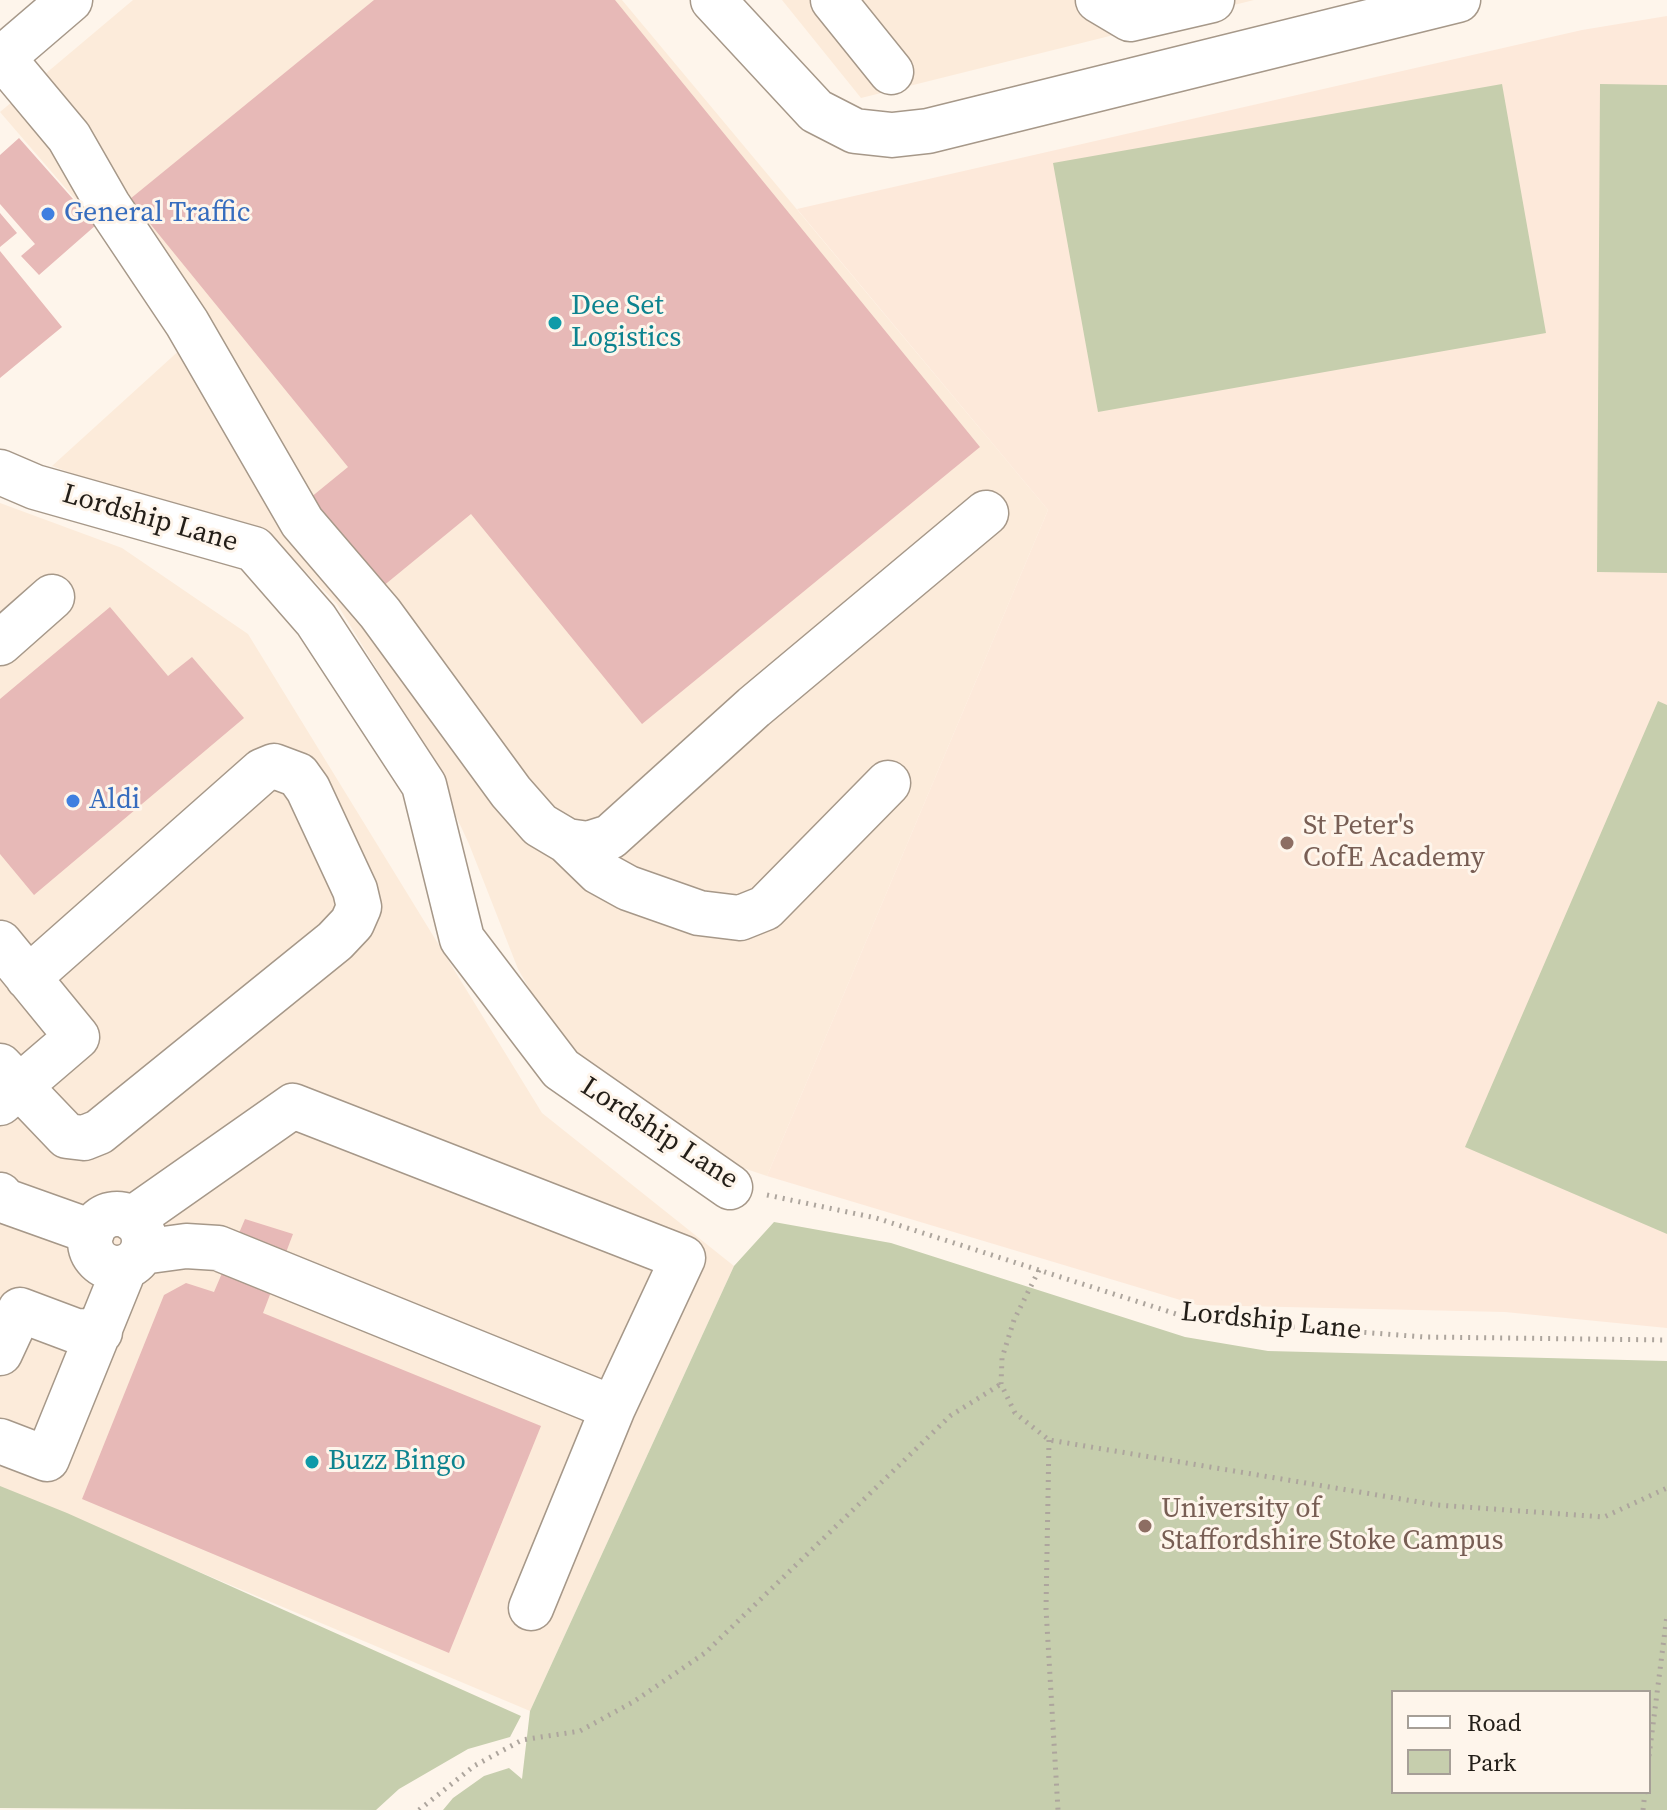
<!DOCTYPE html>
<style>
body{margin:0}
#map{position:relative;width:1667px;height:1810px;overflow:hidden;background:#fef5eb;font-family:"Source Serif 4",serif}
canvas{display:block}
.legend{position:absolute;left:1391px;top:1690px;width:260px;height:104px;box-sizing:border-box;background:#fef5eb;border:2px solid #a69f97;margin:0;padding:10px 14px;list-style:none;font-size:24px;color:#231e18}
.legend li{display:flex;align-items:center;gap:16px;height:40px}
.legend b{width:40px;border:2px solid #a69f97}
</style>
<div id="map">
<canvas width="1667" height="1810"></canvas>
<ul class="legend">
<li><b style="height:10px;background:#fff"></b>Road</li>
<li><b style="height:22px;background:#c6cead"></b>Park</li>
</ul>
</div>
<script>
const c = document.querySelector('canvas').getContext('2d');
c.lineJoin = 'round';
function paint(path, color) { c.fillStyle = color; c.fill(path, 'evenodd'); }
const shape = rows => new Path2D(rows.map(r => 'M' + r).join(''));
function trace(path, color, width, dash) { c.strokeStyle = color; c.lineWidth = width; c.lineCap = dash ? 'butt' : 'round'; c.setLineDash(dash || []); c.stroke(path); }
function drawText(font, color, halo, rows, align = 'center') {
  c.font = font + ' "Source Serif 4",serif'; c.lineWidth = 6; c.setLineDash([]); c.textBaseline = 'middle'; c.strokeStyle = halo; c.fillStyle = color; for (const [text, x, y, turn = 0] of rows) {
    c.save(); c.translate(x, y); c.rotate((+turn || 0) * Math.PI / 180); c.textAlign = isNaN(turn) ? turn : align; if (halo) c.strokeText(text, 0, 0); c.fillText(text, 0, 0); c.restore();
  }
}
const built = shape([
 [133,0,622,0,1048,510,767,1176,695,1152,571,1062,518,969,469,844,422,743,337,604,268,533,154,504,52,466,183,347,99,227,0,112],
 [782,0,1254,0,861,98],
 [0,503,122,548,248,634,542,1113,734,1266,530,1711,0,1488]
]);
const education = shape([
 [1667,16,1667,1328,1505,1312,1197,1305,767,1176,1048,510,797,209,1582,30]
]);
const green = shape([
 [1502,84,1546,333,1098,412,1053,163],
 [1600,84,1667,85,1667,573,1597,572],
 [1658,701,1667,705,1667,1234,1465,1147],
 [774,1222,891,1243,1185,1337,1268,1351,1667,1361,1667,1810,443,1810,453,1798,484,1776,509,1768,522,1779,530,1711,734,1266],
 [1393,1692,1649,1692,1649,1792,1393,1792],
 [0,1486,67,1513,521,1716,510,1737,468,1749,399,1789,376,1810,0,1808]
]);
const building = shape([
 [374,0,615,0,980,447,642,724,471,514,382,587,310,498,348,467,130,199],
 [19,138,96,225,39,275,21,256,35,244,0,204,0,155],
 [0,213,17,233,0,247],
 [0,251,62,327,0,378],
 [110,607,168,676,192,657,244,718,34,895,0,854,0,699],
 [245,1219,293,1234,263,1313,541,1426,449,1653,82,1499,164,1295,186,1283,214,1292]
]);
const path = shape([
 [767,1195,876,1218,1192,1319,1424,1337,1667,1340],
 [1039,1270,1014,1320,1002,1358,1001,1384,1015,1413,1049,1440,1437,1505,1604,1517,1667,1488],
 [1049,1440,1046,1609,1058,1810],
 [1649,1756,1667,1615],
 [419,1810,474,1766,522,1740,580,1731,633,1702,705,1653,950,1416,1001,1384],
 [1643,1810,1645,1792]
]);
const minor = shape([
 [713,0,816,111,855,131,892,135,928,131,1458,0],
 [833,0,891,72],
 [1098,0,1130,19,1212,0],
 [3,58,69,137,108,205,187,323,302,522,380,613,511,792,540,825,567,841,588,844,610,837,754,707,986,513],
 [0,472,35,487,254,549,316,620,424,785,462,939,561,1069,730,1187],
 [0,643,52,597],
 [567,841,599,872,628,888,699,913,740,918,765,908,888,783],
 [0,943,77,1037,0,1103],
 [0,1066,67,1136,84,1138,99,1132,335,941,352,923,359,907,355,890,308,789,298,775,274,766,262,771,28,978],
 [0,1195,5,1201,92,1232],
 '90 1241a27 27 0 1 1 54 0a27 27 0 1 1-54 0Z',
 [132,1219,293,1106,683,1258,613,1408,531,1608],
 [142,1252,186,1246,218,1248,613,1408],
 [0,1353,20,1310,76,1331,100,1332],
 [0,1441,47,1459,125,1267]
]);
const major = shape([
 [0,60,70,0]
]);
const markers = [
 [48,214,8,"#3f7fe0"],
 [555,323,8,"#0f9aa8"],
 [73,801,8,"#3f7fe0"],
 [1287,843,8,"#8d6e63"],
 [312,1462,8,"#0f9aa8"],
 [1145,1526,8,"#8d6e63"]
];
const shopNames = [
 ["General Traffic",64,214],
 ["Aldi",89,801]
];
const cultureNames = [
 ["Dee Set",571,307],
 ["Logistics",571,339],
 ["Buzz Bingo",328,1462]
];
const streetNames = [
 ["Lordship Lane",150,519,16],
 ["Lordship Lane",659,1134,33],
 ["Lordship Lane",1271,1322,6]
];
const educationNames = [
 ["St Peter's",1303,827],
 ["CofE Academy",1303,859],
 ["University of",1161,1510],
 ["Staffordshire Stoke Campus",1161,1542]
];
paint(built, '#fcebda');
paint(education, '#fde9da');
paint(green, '#c6cead');
paint(building, '#e7b9b7');
trace(minor, '#a69889', 47);
trace(major, '#a69889', 47);
trace(path, '#ada59d', 5, [2, 6]);
trace(minor, '#fff', 44);
trace(major, '#fff', 44);
for (const [x, y, r, color] of markers) { const dot = new Path2D(); dot.arc(x, y, r, 0, 2 * Math.PI); c.fillStyle = color; c.fill(dot); trace(dot, '#fef5eb', 3); }
drawText('28px', '#366cbe', '#fef5eb', shopNames, 'left');
drawText('28px', '#0d838f', '#fef5eb', cultureNames, 'left');
drawText('28px', '#231e18', '#fef5eb', streetNames);
drawText('28px', '#785e54', '#fef5eb', educationNames, 'left');
</script>
